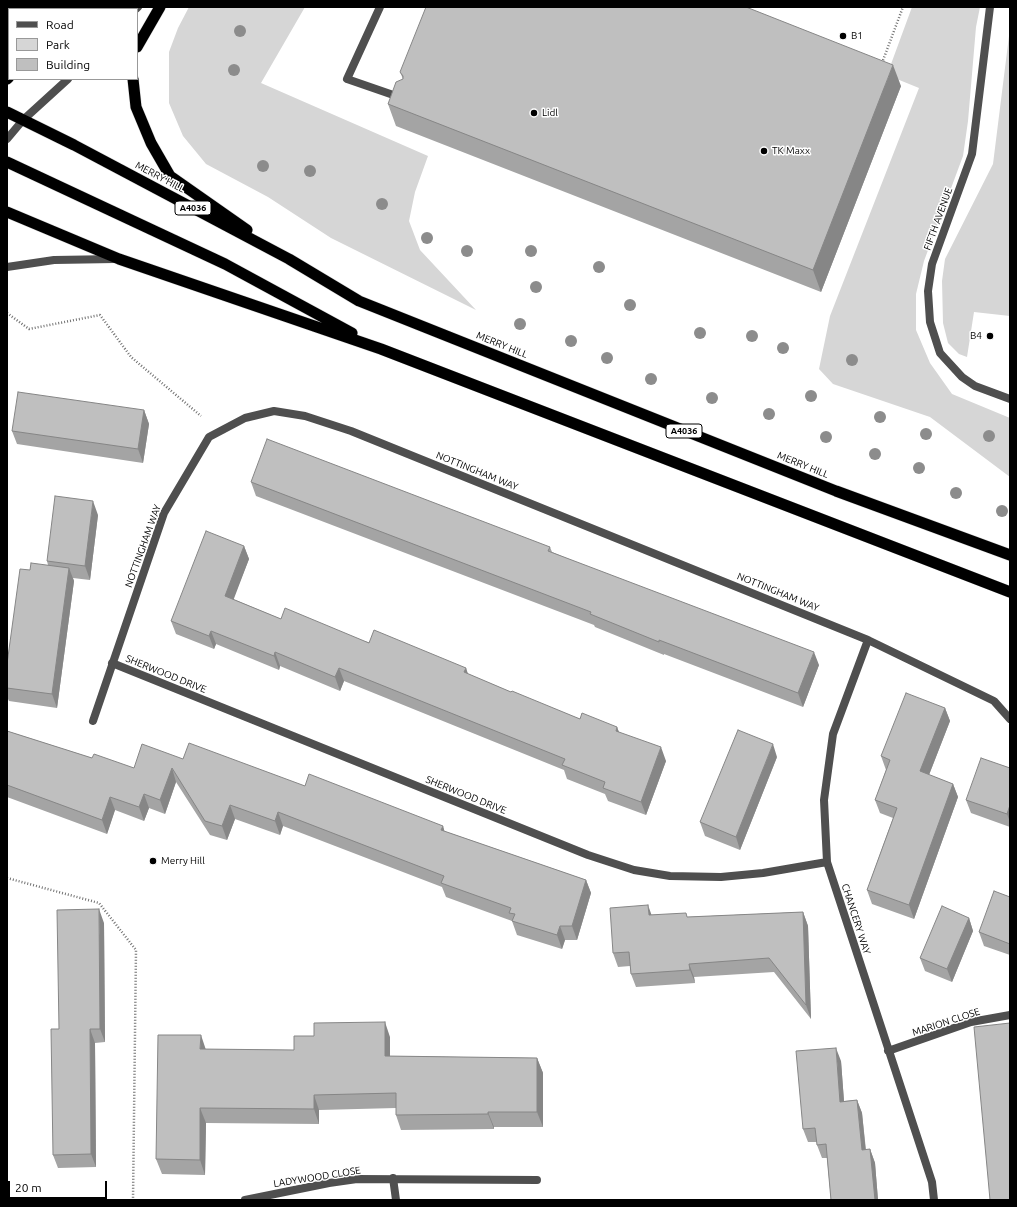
<!DOCTYPE html>
<style>
body{margin:0}
#map{position:relative;width:1017px;height:1207px;overflow:hidden;background:#fff;font-family:Ubuntu,sans-serif}
canvas{display:block}
.frame{position:absolute;inset:0;border:8px solid #000;pointer-events:none}
.legend{position:absolute;left:8px;top:8px;width:130px;height:72px;box-sizing:border-box;background:#fff;border:1px solid #999;margin:0;padding:5px 7px;list-style:none;font-size:12px;color:#000}
.legend li{display:flex;align-items:center;gap:8px;height:20px}
.legend b{width:20px;border:1px solid #999}
.scale{position:absolute;left:8px;top:1181px;width:99px;height:18px;box-sizing:border-box;border:2px solid #000;border-top:0;padding-left:5px;font-size:12px;line-height:14px;white-space:nowrap;color:#000;-webkit-text-stroke:3px #fff;paint-order:stroke}
</style>
<div id="map">
<canvas width="1017" height="1207"></canvas>
<div class="frame"></div>
<ul class="legend">
<li><b style="height:5px;background:#4f4f4f"></b>Road</li>
<li><b style="height:11px;background:#d6d6d6"></b>Park</li>
<li><b style="height:11px;background:#bfbfbf"></b>Building</li>
</ul>
<div class="scale">20 m</div>
</div>
<script>
const c = document.querySelector('canvas').getContext('2d');
c.lineJoin = 'round';
function paint(path, color) { c.fillStyle = color; c.fill(path, 'evenodd'); }
const shape = rows => new Path2D(rows.map(r => 'M' + r).join(''));
function trace(path, color, width, dash) { c.strokeStyle = color; c.lineWidth = width; c.lineCap = dash ? 'butt' : 'round'; c.setLineDash(dash || []); c.stroke(path); }
function drawText(font, color, halo, rows, align = 'center') {
  c.font = font + ' Ubuntu,sans-serif'; c.lineWidth = 3; c.setLineDash([]); c.textBaseline = 'middle'; c.strokeStyle = halo; c.fillStyle = color; for (const [text, x, y, turn = 0] of rows) {
    c.save(); c.translate(x, y); c.rotate((+turn || 0) * Math.PI / 180); c.textAlign = isNaN(turn) ? turn : align; if (halo) c.strokeText(text, 0, 0); c.fillText(text, 0, 0); c.restore();
  }
}
const green = shape([
 [189,7,305,7,261,83,428,156,415,192,409,221,420,250,476,310,331,238,268,197,206,164,183,136,169,103,169,52,178,28],
 [912,7,980,7,976,27,968,121,963,156,924,261,916,294,916,330,930,363,952,394,1010,418,1010,477,930,417,833,384,819,369,830,316,919,88,887,75],
 [1010,28,1010,316,974,312,967,357,959,354,948,343,943,323,942,281,945,259,993,164]
]);
const path = shape([
 [882,63,903,7],
 [7,313,29,329,100,315,131,357,201,416],
 [7,878,99,903,136,950,133,1200]
]);
const service = shape([
 [380,7,347,79,402,98]
]);
const minor = shape([
 [990,7,972,154,932,264,928,291,930,322,940,353,962,377,975,386,1010,399],
 [868,640,833,734,824,800,827,862,932,1182,934,1200],
 [112,663,588,855,634,870,670,876,721,877,763,873,827,862],
 [93,721,164,513,209,437,245,418,274,411,305,416,351,431,868,640,994,701,1010,719],
 [888,1051,971,1022,1010,1015],
 [393,1178,396,1200],
 [245,1200,329,1183,357,1179,537,1180]
]);
const tertiary = shape([
 [136,9,138,7],
 [7,139,23,120,68,79],
 [7,267,54,260,115,259]
]);
const trunk = shape([
 [76,9,78,7],
 [137,47,160,7],
 [7,79,9,77],
 [133,79,136,107,151,143,170,176,247,230],
 [7,112,74,145,289,259,359,301,836,491,1010,555],
 [7,162,225,264,352,333],
 [7,212,119,259,381,349,1010,592]
]);
const trees = [
 [240,31],
 [234,70],
 [263,166],
 [310,171],
 [382,204],
 [427,238],
 [467,251],
 [531,251],
 [599,267],
 [536,287],
 [630,305],
 [520,324],
 [700,333],
 [752,336],
 [571,341],
 [783,348],
 [607,358],
 [852,360],
 [651,379],
 [811,396],
 [712,398],
 [769,414],
 [880,417],
 [926,434],
 [989,436],
 [826,437],
 [875,454],
 [919,468],
 [956,493],
 [1002,511]
];
const wall = shape([
 [400,72,901,86,821,292,396,126,388,104,403,79],
 [144,410,149,424,143,463,17,444,12,431],
 [251,482,550,547,552,552,819,665,803,707,664,654,664,655,595,627,594,625,256,496],
 [98,515,90,580,73,578,74,581,57,708,9,701,7,697,7,664,30,570,48,565,47,561],
 [244,546,249,559,233,599,281,619,466,668,468,674,511,692,580,719,617,727,619,732,666,761,646,815,608,801,605,794,567,779,564,770,344,681,340,691,280,666,279,670,216,644,214,649,176,634,171,621],
 [945,708,950,721,929,775,953,784,958,797,914,919,872,904,867,890,893,818,880,813,875,800,886,770,881,756],
 [7,731,92,758,134,768,183,759,305,786,443,826,444,831,586,880,591,893,577,940,565,940,562,949,517,935,512,921,446,897,442,887,283,826,280,835,235,819,227,840,210,835,176,782,165,814,149,808,144,821,115,810,107,834,7,797],
 [777,757,740,850,705,836,700,822],
 [1010,768,1010,827,971,813,966,800],
 [1010,897,1010,955,984,946,979,932],
 [803,912,808,926,811,1019,774,972,694,977,695,983,636,987,631,974,630,966,618,967,613,953,652,915,687,917],
 [969,918,973,931,952,982,925,971,920,958],
 [104,923,105,1042,95,1043,96,1167,58,1168,53,1155,59,1029],
 [390,1037,390,1056,537,1058,543,1073,543,1127,494,1127,494,1129,401,1130,396,1115,396,1108,319,1110,319,1124,206,1123,205,1175,162,1174,156,1159,206,1049,294,1050],
 [841,1061,844,1101,857,1100,862,1113,866,1150,870,1149,875,1163,878,1200,831,1200,827,1158,822,1158,817,1145,817,1142,808,1142,803,1129]
]);
const shadedWall = shape([
 [893,65,901,86,821,292,813,270],
 [144,410,149,424,143,463,138,449],
 [93,501,98,515,90,580,85,566],
 [244,546,249,559,230,609,225,596],
 [69,568,74,581,57,708,52,694],
 [211,631,216,644,214,649,209,636],
 [275,652,280,666,279,670,274,656],
 [814,652,819,665,803,707,798,693],
 [339,668,344,681,340,691,335,677],
 [466,668,470,681,464,672],
 [945,708,950,721,925,785,920,771],
 [617,727,622,741,616,731],
 [773,744,777,757,740,850,736,837],
 [661,747,666,761,646,815,641,802],
 [172,768,176,782,165,814,160,800],
 [953,784,958,797,914,919,909,905],
 [144,794,149,808,144,821,139,807],
 [110,797,115,810,107,834,102,820],
 [230,805,235,819,227,840,222,826],
 [1010,805,1010,822,1007,814],
 [278,812,283,826,280,835,275,821],
 [443,826,447,840,441,830],
 [586,880,591,893,577,940,572,926],
 [648,905,653,919,649,915],
 [99,909,104,923,105,1042,100,1029],
 [803,912,808,926,811,1019,806,1005],
 [969,918,973,931,952,982,947,969],
 [560,926,565,940,562,949,557,935],
 [689,964,694,977,695,983,690,970],
 [385,1022,390,1037,390,1071,385,1056],
 [90,1029,95,1043,96,1167,91,1154],
 [201,1035,206,1050,200,1049],
 [836,1048,841,1061,845,1115,840,1102],
 [537,1058,543,1073,543,1127,537,1112],
 [314,1095,319,1110,319,1124,314,1109],
 [857,1100,862,1113,867,1164,862,1150],
 [200,1108,206,1123,205,1175,200,1160],
 [488,1112,494,1127,494,1129,488,1114],
 [870,1149,875,1163,878,1200,875,1200]
]);
const building = shape([
 [426,7,746,7,893,65,813,270,388,104,396,82,403,79,403,76,400,72,426,7],
 [18,392,144,410,138,449,12,431,18,392],
 [267,439,550,547,548,551,814,652,798,693,659,640,659,642,590,614,591,612,251,482,267,439],
 [55,496,93,501,85,566,47,561,55,496],
 [206,531,244,546,225,596,281,619,285,608,369,643,374,630,466,668,464,672,511,692,512,691,580,719,582,713,617,727,616,731,661,747,641,802,603,788,605,782,562,765,565,759,339,668,335,677,275,652,274,656,211,631,209,636,171,621,206,531],
 [31,563,69,568,52,694,7,688,7,664,20,569,30,570,31,563],
 [906,693,945,708,920,771,953,784,909,905,867,890,897,808,875,800,890,760,881,756,906,693],
 [738,730,773,744,736,837,700,822,738,730],
 [7,731,92,758,94,754,134,768,142,744,183,759,189,743,305,786,309,774,443,826,441,830,586,880,572,926,560,926,557,935,512,921,515,914,509,913,511,908,441,883,444,876,278,812,275,821,230,805,222,826,205,821,172,768,160,800,144,794,139,807,110,797,102,820,7,785,7,731],
 [981,758,1010,768,1010,805,1007,814,966,800,981,758],
 [994,891,1010,897,1010,944,979,932,994,891],
 [648,905,649,915,686,913,687,917,803,912,806,1005,769,958,689,964,690,970,631,974,629,952,613,953,610,908,648,905],
 [942,906,969,918,947,969,920,958,942,906],
 [99,909,100,1029,90,1029,91,1154,53,1155,51,1029,59,1029,57,910,99,909],
 [385,1022,385,1056,537,1058,537,1112,488,1112,488,1114,396,1115,396,1093,314,1095,314,1109,200,1108,200,1160,156,1159,158,1035,201,1035,200,1049,294,1050,294,1036,314,1036,314,1023,385,1022],
 [1010,1023,1010,1200,990,1200,988,1178,974,1027,1010,1023],
 [836,1048,840,1102,857,1100,862,1150,870,1149,875,1200,831,1200,826,1144,817,1145,815,1128,803,1129,796,1051,836,1048]
]);
const markers = [
 [843,36,4,"#000"],
 [534,113,4,"#000"],
 [764,151,4,"#000"],
 [990,336,4,"#000"],
 [153,861,4,"#000"]
];
const shields = [
 [193,208,36],
 [684,431,36]
];
const shieldNames = [
 ["A4036",193,208],
 ["A4036",684,431]
];
const poiNames = [
 ["B1",851,36],
 ["Lidl",542,113],
 ["TK Maxx",772,151],
 ["B4",982,336,"right"],
 ["Merry Hill",161,861]
];
const streetNames = [
 ["MERRY HILL",160,177,28],
 ["FIFTH AVENUE",938,219,-70],
 ["MERRY HILL",502,345,22],
 ["MERRY HILL",803,465,22],
 ["NOTTINGHAM WAY",477,471,22],
 ["NOTTINGHAM WAY",143,546,-70],
 ["NOTTINGHAM WAY",778,592,22],
 ["SHERWOOD DRIVE",166,674,22],
 ["SHERWOOD DRIVE",466,795,22],
 ["CHANCERY WAY",856,919,72],
 ["MARION CLOSE",946,1022,-18],
 ["LADYWOOD CLOSE",317,1177,-9]
];
paint(green, '#d6d6d6');
trace(trunk, '#dbdbdb', 12);
trace(path, '#717171', 2.5, [1, 2]);
trace(service, '#4f4f4f', 8);
trace(minor, '#4f4f4f', 8);
trace(tertiary, '#4f4f4f', 8);
trace(trunk, '#000', 11);
c.fillStyle = '#8c8c8c';
for (const [x, y] of trees) { c.beginPath(); c.arc(x, y, 6, 0, 2 * Math.PI); c.fill(); }
paint(wall, '#a4a4a4');
paint(shadedWall, '#868686');
paint(building, '#bfbfbf');
trace(building, '#868686', 1);
for (const [x, y, r, color] of markers) { const dot = new Path2D(); dot.arc(x, y, r, 0, 2 * Math.PI); c.fillStyle = color; c.fill(dot); trace(dot, '#fff', 1.5); }
for (const [x, y, w] of shields) { const box = new Path2D(); box.roundRect(x - w / 2, y - 7, w, 14, 3); c.fillStyle = '#fff'; c.fill(box); trace(box, '#000', 1); }
drawText('bold 9px', '#000', null, shieldNames);
drawText('10px', '#000', '#fff', poiNames, 'left');
drawText('10px', '#000', '#fff', streetNames);
</script>
